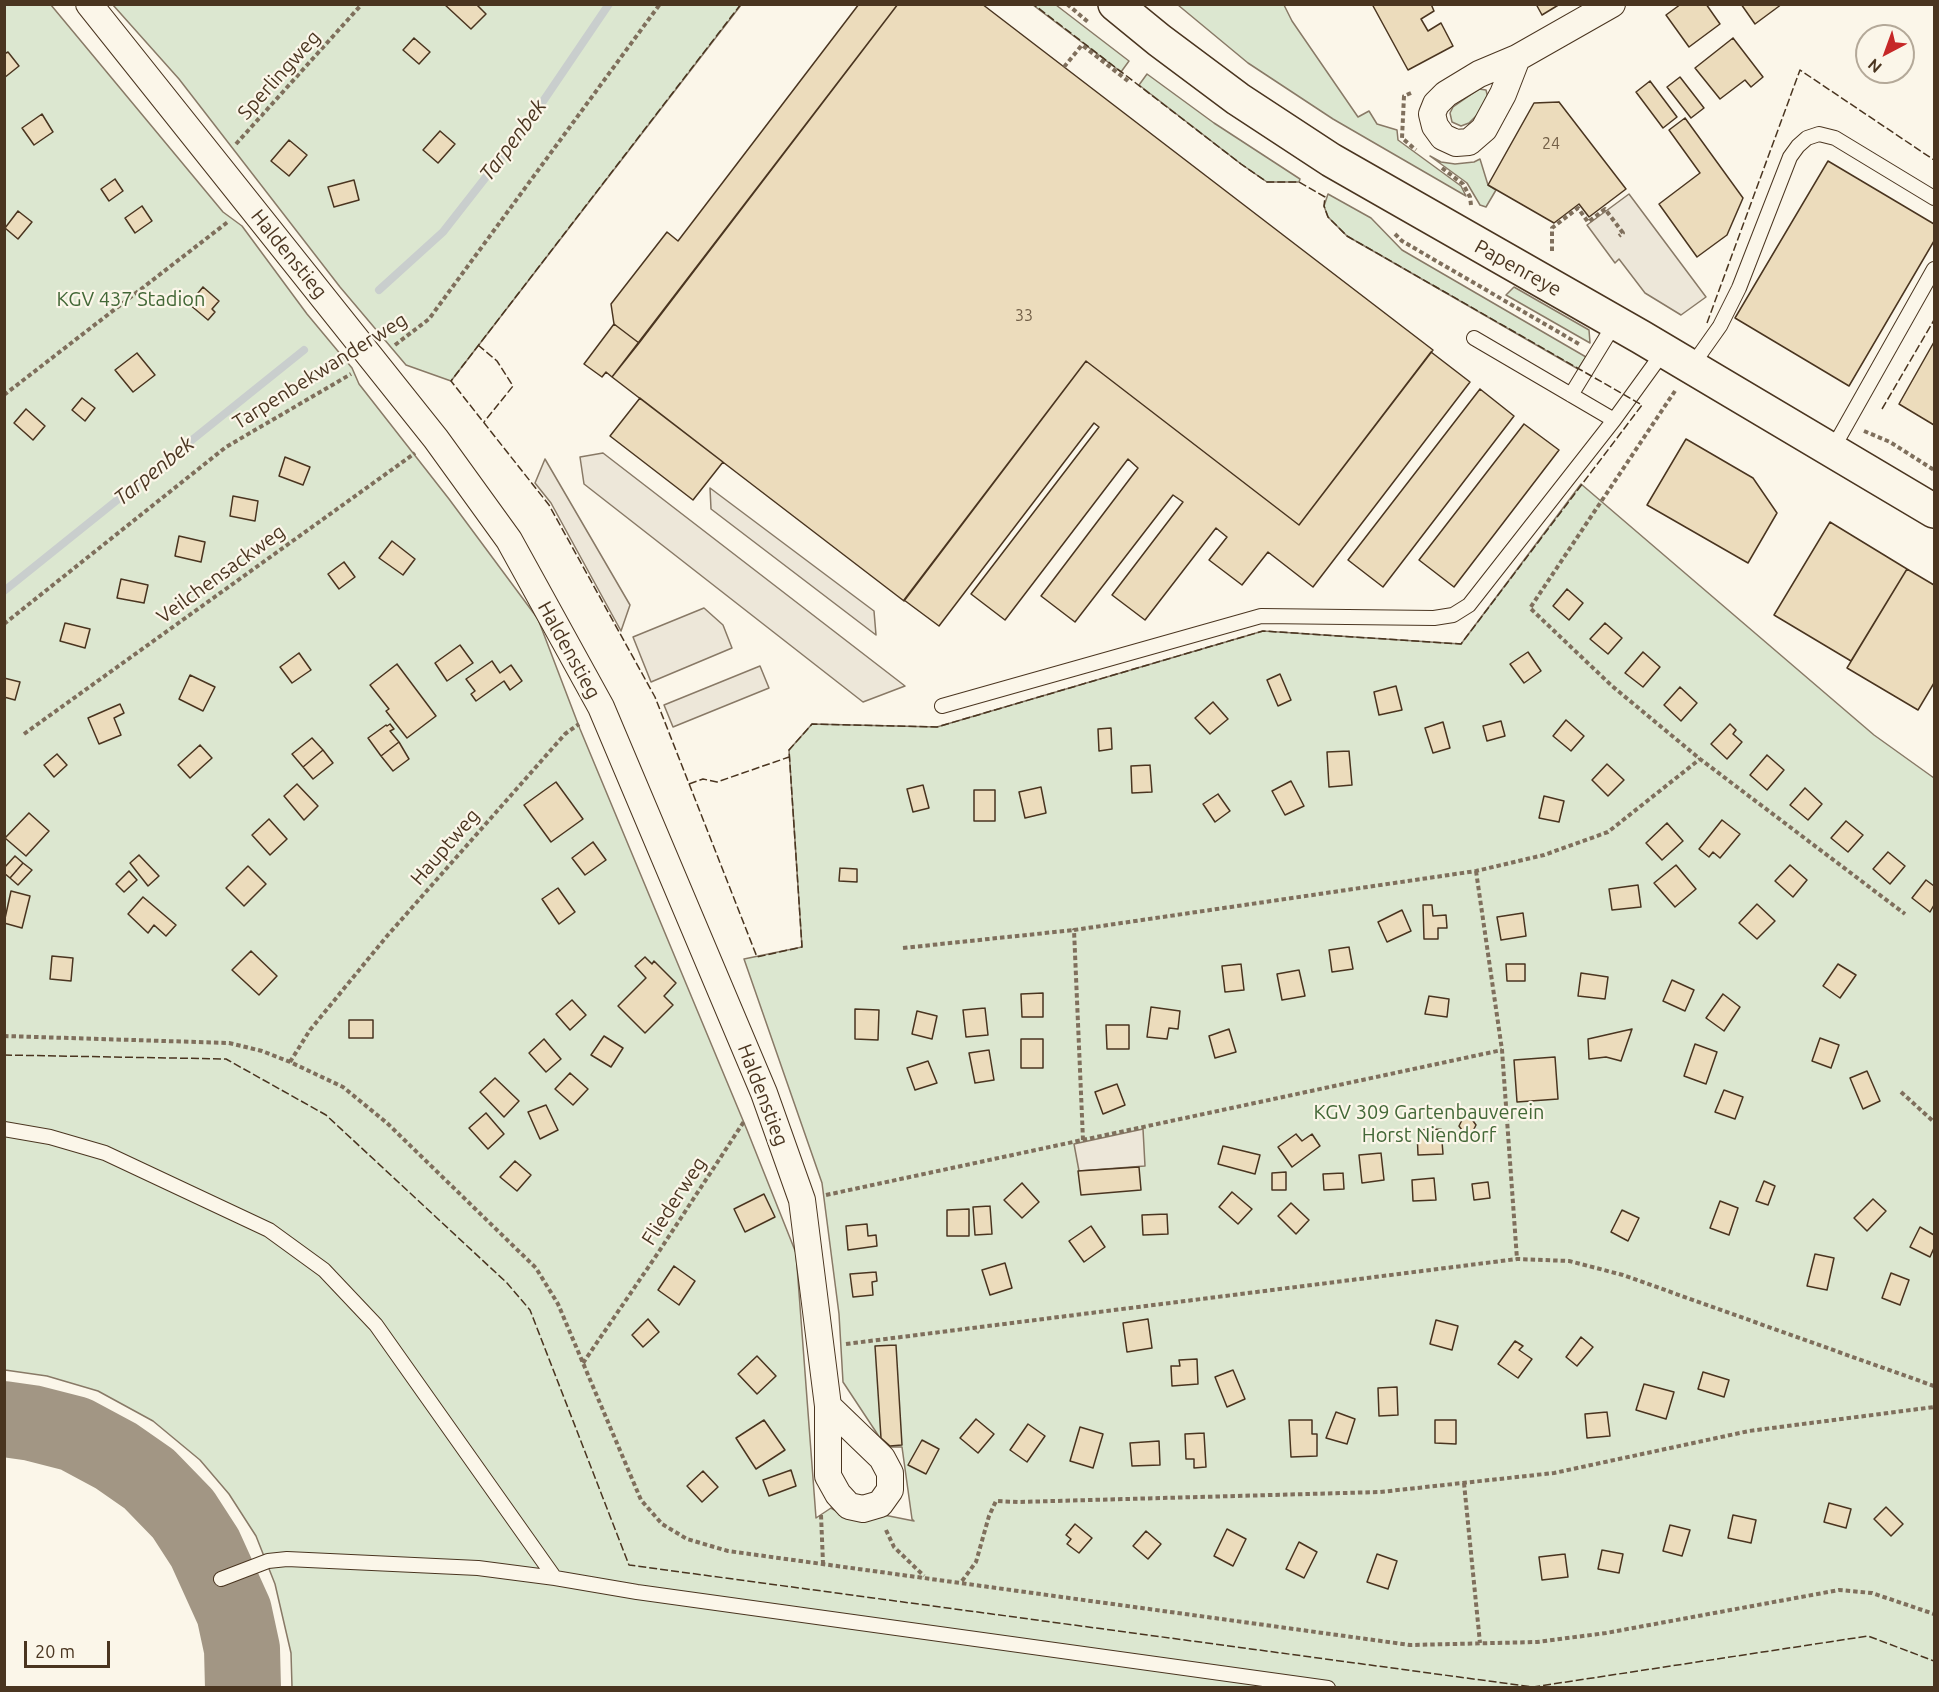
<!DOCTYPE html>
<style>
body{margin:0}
#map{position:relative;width:1939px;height:1692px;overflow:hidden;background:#fbf6e9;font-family:Ubuntu,sans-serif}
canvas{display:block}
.frame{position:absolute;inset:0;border:6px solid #4a3520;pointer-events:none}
.north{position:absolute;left:1855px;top:24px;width:60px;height:60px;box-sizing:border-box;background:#fbf6e9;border:2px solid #b4a999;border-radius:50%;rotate:221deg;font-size:16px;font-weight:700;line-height:24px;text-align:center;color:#4a3520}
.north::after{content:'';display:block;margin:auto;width:21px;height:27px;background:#c62828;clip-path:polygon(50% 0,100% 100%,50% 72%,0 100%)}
.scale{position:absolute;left:24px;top:1641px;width:86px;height:27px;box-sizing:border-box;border:3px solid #4a3520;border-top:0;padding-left:8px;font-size:18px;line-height:21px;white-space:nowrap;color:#4a3520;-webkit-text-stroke:4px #fbf6e9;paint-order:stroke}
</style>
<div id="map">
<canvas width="1939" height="1692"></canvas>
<div class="frame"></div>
<div class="north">N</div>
<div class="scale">20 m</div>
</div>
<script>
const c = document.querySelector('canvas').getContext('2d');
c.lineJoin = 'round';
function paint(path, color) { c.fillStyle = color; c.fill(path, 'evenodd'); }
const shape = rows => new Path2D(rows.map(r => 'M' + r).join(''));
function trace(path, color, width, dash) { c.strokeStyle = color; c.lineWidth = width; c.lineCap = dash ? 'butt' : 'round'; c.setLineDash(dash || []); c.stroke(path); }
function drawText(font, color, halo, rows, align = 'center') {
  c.font = font + ' Ubuntu,sans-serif'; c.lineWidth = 4.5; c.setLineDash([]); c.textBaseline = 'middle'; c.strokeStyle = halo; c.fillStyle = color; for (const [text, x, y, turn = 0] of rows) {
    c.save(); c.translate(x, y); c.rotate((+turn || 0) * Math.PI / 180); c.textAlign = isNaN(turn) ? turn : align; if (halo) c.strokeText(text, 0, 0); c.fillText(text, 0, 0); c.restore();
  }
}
const green = shape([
 [5,5,51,5,223,212,242,226,307,314,352,368,359,384,449,499,538,619,580,729,747,1130,796,1253,816,1518,831,1508,845,1516,884,1515,914,1521,912,1519,902,1447,889,1447,880,1438,843,1382,839,1314,822,1183,744,959,802,947,789,750,812,724,937,727,1263,631,1461,644,1581,484,1874,735,1934,778,1934,1687,292,1687,291,1653,275,1584,256,1536,229,1494,200,1460,153,1421,98,1391,47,1376,5,1370,5,5],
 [113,5,741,5,451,381,406,365,340,287,179,79,113,5],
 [1033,5,1056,5,1129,61,1121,72,1033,5],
 [1178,5,1284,5,1292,21,1358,117,1369,111,1377,124,1397,130,1398,140,1461,186,1466,196,1333,119,1248,63,1178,5],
 [1147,74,1214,123,1300,179,1299,182,1267,182,1241,164,1139,85,1147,74],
 [1479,89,1486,90,1488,98,1478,114,1469,123,1461,126,1452,122,1450,113,1453,107,1479,89],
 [1430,156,1441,162,1455,164,1474,162,1480,159,1488,185,1496,190,1486,207,1480,205,1467,183,1430,156],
 [1328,194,1371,218,1402,250,1586,357,1578,369,1347,236,1328,217,1324,206,1328,194],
 [1514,287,1589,330,1590,343,1506,295,1514,287]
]);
const parking = shape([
 [1629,194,1706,297,1681,315,1645,293,1619,259,1615,263,1587,225,1629,194],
 [603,453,905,686,863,702,584,484,580,457,603,453],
 [545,459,630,605,621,631,551,503,535,483,545,459],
 [710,488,874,611,876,635,711,509,710,488],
 [704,608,723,625,732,648,651,682,633,637,704,608],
 [760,666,769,688,673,727,664,705,760,666],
 [1143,1129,1145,1166,1079,1171,1074,1144,1143,1129]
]);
const stream = shape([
 [379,290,443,232,529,122,609,4],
 [4,591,304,350]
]);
const taxiway = shape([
 [4,1419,32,1423,75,1434,116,1456,149,1479,183,1514,205,1548,234,1612,242,1649,243,1688]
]);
const building = shape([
 [444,4,476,4,486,14,471,29,444,4],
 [859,4,898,4,639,343,614,324,611,304,667,232,678,241,859,4],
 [898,4,982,4,1433,350,1299,525,1086,361,904,601,612,377,898,4],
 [1372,4,1431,4,1434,11,1421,19,1428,31,1441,23,1453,46,1408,70,1372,4],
 [1536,4,1560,4,1542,15,1536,4],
 [1681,4,1706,4,1720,24,1689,47,1666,15,1681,4],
 [1741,4,1782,4,1755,24,1741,4],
 [414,38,430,52,419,64,403,50,414,38],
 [1733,38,1763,77,1751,87,1745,80,1720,99,1695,68,1733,38],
 [8,52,19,66,4,78,4,54,8,52],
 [1680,77,1704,108,1691,118,1667,87,1680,77],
 [1650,81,1677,117,1663,128,1636,92,1650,81],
 [1559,102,1626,189,1589,217,1579,204,1554,223,1488,185,1534,103,1559,102],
 [42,114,53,132,34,145,22,128,42,114],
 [1685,118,1743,198,1727,235,1697,257,1659,204,1700,173,1669,130,1685,118],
 [440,131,455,144,438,163,423,150,440,131],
 [289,140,307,155,289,176,271,161,289,140],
 [1828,161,1934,224,1934,241,1849,386,1735,318,1828,161],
 [115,179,123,191,109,201,101,189,115,179],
 [354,180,359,200,334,207,328,187,354,180],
 [142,206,152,221,135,233,125,218,142,206],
 [18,211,32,222,18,239,5,228,18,211],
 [203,287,219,301,212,309,215,312,208,320,189,304,203,287],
 [614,324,639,343,612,377,606,372,602,377,584,364,614,324],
 [1934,342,1934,425,1899,404,1934,342],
 [1431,352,1470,382,1313,587,1268,552,1242,585,1209,560,1227,537,1216,528,1145,620,1112,595,1183,502,1173,495,1075,622,1041,596,1138,468,1128,459,1005,620,971,594,1099,427,1094,423,939,626,904,600,1086,361,1299,525,1431,352],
 [137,353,155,375,133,392,115,370,137,353],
 [1480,389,1514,416,1383,587,1348,560,1480,389],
 [82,398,95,408,85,421,72,410,82,398],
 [640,398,723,462,693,500,610,436,640,398],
 [26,409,45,426,33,440,14,423,26,409],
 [1524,424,1559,450,1454,587,1419,560,1524,424],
 [1686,439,1753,478,1777,513,1748,563,1647,505,1686,439],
 [285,457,310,467,303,485,279,476,285,457],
 [233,496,258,501,255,521,230,516,233,496],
 [1830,522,1907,569,1851,661,1774,615,1830,522],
 [179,536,205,542,201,562,175,556,179,536],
 [392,541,415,559,403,575,379,558,392,541],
 [344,562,355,577,339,589,328,574,344,562],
 [1907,569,1934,585,1934,683,1918,710,1847,668,1907,569],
 [121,579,148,585,144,603,117,598,121,579],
 [1567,589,1583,603,1569,620,1553,606,1567,589],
 [65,623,90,629,85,648,60,641,65,623],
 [1605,623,1622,638,1608,654,1590,639,1605,623],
 [460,645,473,663,447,681,435,663,460,645],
 [1528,652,1541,671,1524,683,1510,664,1528,652],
 [1643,652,1660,667,1643,687,1625,673,1643,652],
 [299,653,311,670,292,683,280,667,299,653],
 [492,661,500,673,511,665,522,681,510,690,504,681,476,701,471,694,475,691,466,679,492,661],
 [397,664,436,716,407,738,386,711,389,709,370,685,397,664],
 [1280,674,1291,700,1278,706,1267,680,1280,674],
 [190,675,215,687,203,711,179,699,190,675],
 [4,678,20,682,15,700,4,697,4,678],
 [1396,686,1402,710,1379,715,1374,692,1396,686],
 [1680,687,1697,703,1681,721,1664,705,1680,687],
 [1213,702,1228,719,1210,734,1195,718,1213,702],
 [120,704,124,713,114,718,121,735,99,744,88,718,120,704],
 [1566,720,1584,736,1571,751,1553,736,1566,720],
 [1501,721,1505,736,1487,741,1483,726,1501,721],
 [1443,722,1450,748,1433,753,1425,728,1443,722],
 [390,724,394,729,390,731,399,742,381,756,368,738,386,725,387,726,390,724],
 [1730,724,1736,730,1733,734,1742,742,1727,759,1711,744,1730,724],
 [1111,728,1112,749,1099,751,1098,729,1111,728],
 [312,738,323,750,303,767,292,754,312,738],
 [399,742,409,759,393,771,381,756,399,742],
 [200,745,212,758,190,778,178,765,200,745],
 [323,750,333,763,313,779,303,767,323,750],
 [1349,751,1352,785,1329,787,1327,752,1349,751],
 [57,754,67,765,54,777,44,765,57,754],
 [1767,755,1784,770,1767,790,1750,775,1767,755],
 [1607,764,1624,780,1608,796,1592,780,1607,764],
 [1150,765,1152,792,1132,793,1131,766,1150,765],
 [1291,781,1304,806,1285,815,1272,791,1291,781],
 [556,782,583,819,551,842,524,805,556,782],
 [297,784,318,806,304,820,284,796,297,784],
 [923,785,929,808,913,812,907,789,923,785],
 [1041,787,1046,813,1025,818,1019,792,1041,787],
 [1805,788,1822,804,1808,820,1790,805,1805,788],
 [974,790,995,790,995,821,974,821,974,790],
 [1218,794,1230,811,1215,822,1203,804,1218,794],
 [1544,796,1564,801,1559,822,1539,818,1544,796],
 [29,813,49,831,26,856,5,838,29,813],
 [269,819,287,839,270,855,252,835,269,819],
 [1722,820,1740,834,1720,858,1713,852,1709,857,1699,849,1722,820],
 [1846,821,1863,835,1848,852,1831,838,1846,821],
 [1667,823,1683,841,1662,860,1646,843,1667,823],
 [593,842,606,860,585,875,572,858,593,842],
 [1888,852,1905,866,1890,884,1873,869,1888,852],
 [139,855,159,876,148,886,130,863,139,855],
 [15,856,23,863,10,878,4,873,4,868,15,856],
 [23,863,32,870,18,885,10,878,23,863],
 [1676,865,1696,889,1675,907,1654,883,1676,865],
 [1790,865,1807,880,1793,897,1775,881,1790,865],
 [248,866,266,884,244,906,226,888,248,866],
 [840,868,857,869,857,882,839,881,840,868],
 [129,871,137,880,124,892,116,884,129,871],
 [1926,880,1934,886,1934,905,1930,912,1912,898,1926,880],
 [1638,885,1641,907,1612,910,1609,889,1638,885],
 [558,888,575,912,559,924,542,899,558,888],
 [11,891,30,896,22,928,4,923,11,891],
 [143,897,176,925,166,936,154,925,148,933,128,914,143,897],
 [1757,904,1775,921,1757,939,1739,923,1757,904],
 [1423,905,1432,905,1433,916,1446,915,1447,928,1438,928,1438,939,1424,939,1423,905],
 [1402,910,1411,931,1387,942,1378,922,1402,910],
 [1523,913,1526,936,1501,940,1497,917,1523,913],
 [1349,947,1353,969,1332,972,1329,950,1349,947],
 [251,951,277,976,259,995,232,970,251,951],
 [52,956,73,958,71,981,50,979,52,956],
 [645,957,652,964,654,961,676,983,664,996,673,1005,645,1033,618,1006,646,978,635,966,645,957],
 [1241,964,1244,990,1225,992,1222,966,1241,964],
 [1506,964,1525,964,1525,981,1507,981,1506,964],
 [1838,964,1856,975,1840,998,1823,986,1838,964],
 [1299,970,1305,996,1282,1000,1277,974,1299,970],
 [1581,973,1608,977,1605,999,1578,996,1581,973],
 [1672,980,1694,990,1685,1011,1663,1001,1672,980],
 [1043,993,1043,1017,1022,1017,1021,994,1043,993],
 [1723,994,1740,1007,1724,1031,1706,1018,1723,994],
 [1429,996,1449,999,1447,1017,1425,1014,1429,996],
 [572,1000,586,1015,570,1030,556,1014,572,1000],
 [1151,1007,1180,1011,1178,1029,1169,1028,1167,1039,1147,1037,1151,1007],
 [985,1008,988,1035,966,1037,963,1010,985,1008],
 [855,1009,879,1010,878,1040,855,1039,855,1009],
 [917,1011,937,1016,932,1039,912,1034,917,1011],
 [349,1020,373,1020,373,1038,349,1038,349,1020],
 [1106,1025,1129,1025,1129,1049,1107,1049,1106,1025],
 [1229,1029,1236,1052,1215,1058,1209,1036,1229,1029],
 [1632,1029,1621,1061,1606,1057,1589,1059,1588,1039,1632,1029],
 [604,1036,623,1048,611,1067,591,1055,604,1036],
 [1820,1038,1839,1045,1831,1068,1812,1061,1820,1038],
 [544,1039,561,1059,546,1072,529,1053,544,1039],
 [1021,1039,1043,1039,1043,1068,1021,1068,1021,1039],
 [1695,1044,1717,1052,1706,1084,1684,1076,1695,1044],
 [989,1050,994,1080,975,1083,969,1053,989,1050],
 [1555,1057,1558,1099,1517,1102,1514,1060,1555,1057],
 [928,1061,937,1083,915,1090,907,1068,928,1061],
 [1867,1071,1880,1101,1863,1109,1850,1078,1867,1071],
 [570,1073,588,1089,573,1105,555,1089,570,1073],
 [495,1078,519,1101,504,1117,480,1092,495,1078],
 [1117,1084,1125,1105,1103,1114,1095,1092,1117,1084],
 [1724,1090,1743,1097,1735,1119,1715,1112,1724,1090],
 [546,1105,558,1130,540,1139,528,1112,546,1105],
 [1463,1110,1471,1110,1471,1118,1476,1125,1472,1133,1464,1133,1459,1126,1463,1118,1463,1110],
 [486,1113,504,1134,488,1149,469,1128,486,1113],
 [1441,1129,1443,1154,1418,1155,1417,1130,1441,1129],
 [1296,1134,1302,1141,1312,1134,1320,1146,1292,1167,1278,1147,1296,1134],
 [1223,1146,1260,1155,1255,1174,1218,1164,1223,1146],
 [1381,1153,1384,1180,1362,1183,1359,1155,1381,1153],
 [515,1161,531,1175,517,1191,500,1177,515,1161],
 [1139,1167,1141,1190,1081,1195,1078,1171,1139,1167],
 [1286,1172,1286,1190,1272,1190,1272,1173,1286,1172],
 [1343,1173,1344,1189,1324,1190,1323,1174,1343,1173],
 [1434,1178,1436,1200,1413,1201,1412,1180,1434,1178],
 [1764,1181,1775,1186,1768,1205,1756,1201,1764,1181],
 [1488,1182,1490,1198,1474,1200,1472,1184,1488,1182],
 [1022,1183,1039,1202,1022,1218,1004,1200,1022,1183],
 [1232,1192,1252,1209,1238,1224,1219,1207,1232,1192],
 [764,1194,775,1217,745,1232,734,1209,764,1194],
 [1873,1199,1886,1211,1867,1231,1854,1218,1873,1199],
 [1720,1201,1738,1208,1729,1235,1710,1228,1720,1201],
 [1291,1203,1309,1220,1296,1234,1278,1216,1291,1203],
 [990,1206,992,1234,975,1235,973,1207,990,1206],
 [969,1209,969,1236,947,1236,947,1210,969,1209],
 [1622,1210,1639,1218,1628,1241,1611,1232,1622,1210],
 [1167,1214,1168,1234,1143,1235,1142,1215,1167,1214],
 [867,1224,868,1236,876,1235,877,1246,848,1250,846,1226,867,1224],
 [1091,1226,1105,1247,1084,1262,1069,1241,1091,1226],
 [1920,1227,1934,1235,1934,1248,1930,1257,1910,1247,1920,1227],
 [1815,1254,1834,1258,1827,1290,1807,1286,1815,1254],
 [1005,1263,1012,1288,990,1295,982,1270,1005,1263],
 [674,1266,695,1281,679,1305,658,1290,674,1266],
 [876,1272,877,1281,872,1282,873,1295,853,1297,850,1274,876,1272],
 [1891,1273,1909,1280,1900,1305,1882,1298,1891,1273],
 [648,1319,659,1332,643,1347,632,1335,648,1319],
 [1148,1319,1152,1348,1127,1352,1123,1323,1148,1319],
 [1436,1320,1458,1326,1452,1350,1430,1344,1436,1320],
 [1581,1337,1593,1347,1577,1366,1566,1357,1581,1337],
 [1515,1341,1523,1346,1519,1350,1532,1359,1518,1378,1498,1364,1515,1341],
 [896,1345,902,1445,890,1446,881,1438,875,1346,896,1345],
 [757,1356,776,1376,757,1394,738,1374,757,1356],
 [1197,1359,1198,1384,1172,1386,1171,1366,1180,1366,1179,1360,1197,1359],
 [1233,1370,1245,1399,1227,1407,1215,1377,1233,1370],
 [1703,1372,1729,1380,1724,1397,1698,1389,1703,1372],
 [1644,1384,1674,1392,1666,1419,1636,1410,1644,1384],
 [1397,1387,1398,1415,1379,1416,1378,1388,1397,1387],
 [1336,1412,1355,1419,1347,1444,1326,1438,1336,1412],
 [1607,1412,1610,1436,1587,1438,1585,1414,1607,1412],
 [976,1419,994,1434,978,1453,960,1438,976,1419],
 [764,1420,785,1450,756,1469,736,1438,764,1420],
 [1289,1420,1312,1420,1312,1434,1317,1434,1317,1456,1291,1457,1289,1420],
 [1435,1420,1456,1420,1456,1444,1435,1443,1435,1420],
 [1028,1424,1045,1436,1027,1462,1010,1450,1028,1424],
 [1080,1427,1103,1434,1093,1468,1070,1461,1080,1427],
 [1204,1433,1206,1467,1194,1468,1194,1459,1186,1459,1185,1434,1204,1433],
 [922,1440,939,1449,926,1474,908,1465,922,1440],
 [1159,1441,1160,1465,1132,1466,1130,1443,1159,1441],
 [791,1470,796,1486,769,1496,763,1480,791,1470],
 [703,1471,718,1487,702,1502,687,1486,703,1471],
 [1829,1503,1851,1509,1846,1528,1824,1522,1829,1503],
 [1886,1507,1903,1524,1891,1536,1874,1519,1886,1507],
 [1733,1515,1756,1520,1751,1543,1728,1538,1733,1515],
 [1075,1524,1092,1538,1079,1553,1067,1544,1071,1539,1066,1535,1075,1524],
 [1670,1525,1690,1530,1682,1556,1663,1551,1670,1525],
 [1227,1529,1246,1539,1233,1566,1214,1556,1227,1529],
 [1146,1531,1161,1544,1148,1559,1133,1546,1146,1531],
 [1299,1542,1317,1552,1304,1578,1286,1569,1299,1542],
 [1602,1550,1623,1554,1619,1573,1598,1569,1602,1550],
 [1377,1554,1397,1561,1388,1589,1367,1582,1377,1554],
 [1565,1554,1568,1577,1542,1580,1539,1557,1565,1554]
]);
const path = shape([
 [1067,4,1088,22],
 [1064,67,1082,45,1128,81],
 [1411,93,1404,96,1402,138,1416,150],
 [236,144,362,4],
 [1442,168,1463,184,1470,197,1471,205],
 [1395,234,1402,241,1579,344],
 [1552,251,1552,228,1578,208,1588,222,1605,209,1623,233,1619,236],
 [395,345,429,319,660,4],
 [1675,391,1530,608,1612,686,1700,759,1905,914],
 [4,395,229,221],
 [1864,431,1890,442,1934,470],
 [4,624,226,447,351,374],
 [24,734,415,453],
 [1476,871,1502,1050,1517,1259],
 [903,948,1074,930],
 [4,1036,229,1043,262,1051,290,1062,343,1087,387,1123,536,1268,558,1304,641,1500,662,1524,687,1539,728,1551,1410,1645,1537,1642,1606,1633,1839,1590,1872,1593,1934,1614],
 [290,1062,310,1030,387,936,565,734,579,724],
 [1901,1092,1934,1122],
 [1083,1140,1074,930,1476,871,1544,855,1608,832,1700,759],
 [826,1195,1502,1050],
 [846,1344,1517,1259,1569,1261,1623,1275,1934,1386],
 [583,1363,658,1253,745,1120],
 [1464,1483,1480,1643],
 [821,1515,823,1563],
 [886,1530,894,1547,924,1576],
 [962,1581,976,1562,989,1516,996,1501,1018,1502,1380,1492,1554,1473,1749,1431,1934,1407]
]);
const lane = shape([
 [1474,338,1614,420],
 [1691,367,1720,326,1739,288,1790,157,1798,146,1807,138,1819,134,1835,138,1934,198],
 [1571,395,1615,323],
 [1832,450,1934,269],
 [942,706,1261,616,1434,618,1453,615,1469,605,1614,420,1664,351],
 [4,1129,50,1137,105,1153,269,1230,324,1270,376,1325,555,1578,637,1592,1328,1688],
 [221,1579,268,1561,287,1559,478,1568,555,1578]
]);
const street = shape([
 [89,4,436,439,509,540,601,707,764,1093,802,1200,828,1406,828,1476,838,1494,849,1506,863,1509,880,1504,890,1490,890,1473,882,1458,828,1406],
 [1517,58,1503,94,1484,129,1469,142,1456,143,1443,137,1435,126,1432,114,1436,104,1446,94,1479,74,1517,58,1612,4]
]);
const secondary = shape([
 [1115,4,1159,40,1238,99,1331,160,1641,337,1934,511]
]);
const fence = shape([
 [741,4,451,381,549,505,655,697,757,957,802,947,789,750,812,724,937,727,1263,631,1461,644,1642,405,1347,236,1328,217,1324,206,1325,197,1299,182,1267,182,1241,164,1033,4],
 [1707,323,1800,70,1934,160],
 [478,345,497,361,513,386,484,422],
 [1882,409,1934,320],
 [689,784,703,779,717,782,789,757],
 [4,1055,226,1059,326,1115,507,1283,530,1310,629,1565,1533,1687,1868,1636,1934,1661]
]);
const numberNames = [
 ["24",1551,144],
 ["33",1024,316]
];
const streetNames = [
 ["Sperlingweg",279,75,-48],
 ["Haldenstieg",289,254,51],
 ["Papenreye",1518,268,29],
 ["Tarpenbekwanderweg",320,371,-32],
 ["Veilchensackweg",221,574,-36],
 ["Haldenstieg",569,650,61],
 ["Hauptweg",445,847,-49],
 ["Haldenstieg",763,1095,69],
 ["Fliederweg",674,1201,-57]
];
const parkNames = [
 ["KGV 437 Stadion",131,299],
 ["KGV 309 Gartenbauverein",1429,1112],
 ["Horst Niendorf",1429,1135]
];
const waterNames = [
 ["Tarpenbek",513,140,-53],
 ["Tarpenbek",154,471,-39]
];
paint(green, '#dce7d0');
trace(green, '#887966', 1.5);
paint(parking, '#ede7d9');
trace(parking, '#887966', 1.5);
trace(stream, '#c9cecd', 8);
trace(taxiway, '#a29684', 76);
paint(building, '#ecdcbc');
trace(building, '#4a3520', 1.5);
trace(lane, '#4a3520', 16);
trace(street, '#4a3520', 28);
trace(secondary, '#4a3520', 36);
trace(path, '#7f6f5c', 4, [4.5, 3]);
trace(lane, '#fbf6e9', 14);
trace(street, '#fbf6e9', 26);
trace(secondary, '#fbf6e9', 33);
trace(fence, '#4a3520', 1.5, [8, 3]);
drawText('16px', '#725f47', null, numberNames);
drawText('20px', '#4a3520', '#fbf6e9', streetNames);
drawText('20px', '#436837', '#fbf6e9', parkNames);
drawText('italic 21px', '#4a3520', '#fbf6e9', waterNames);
</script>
